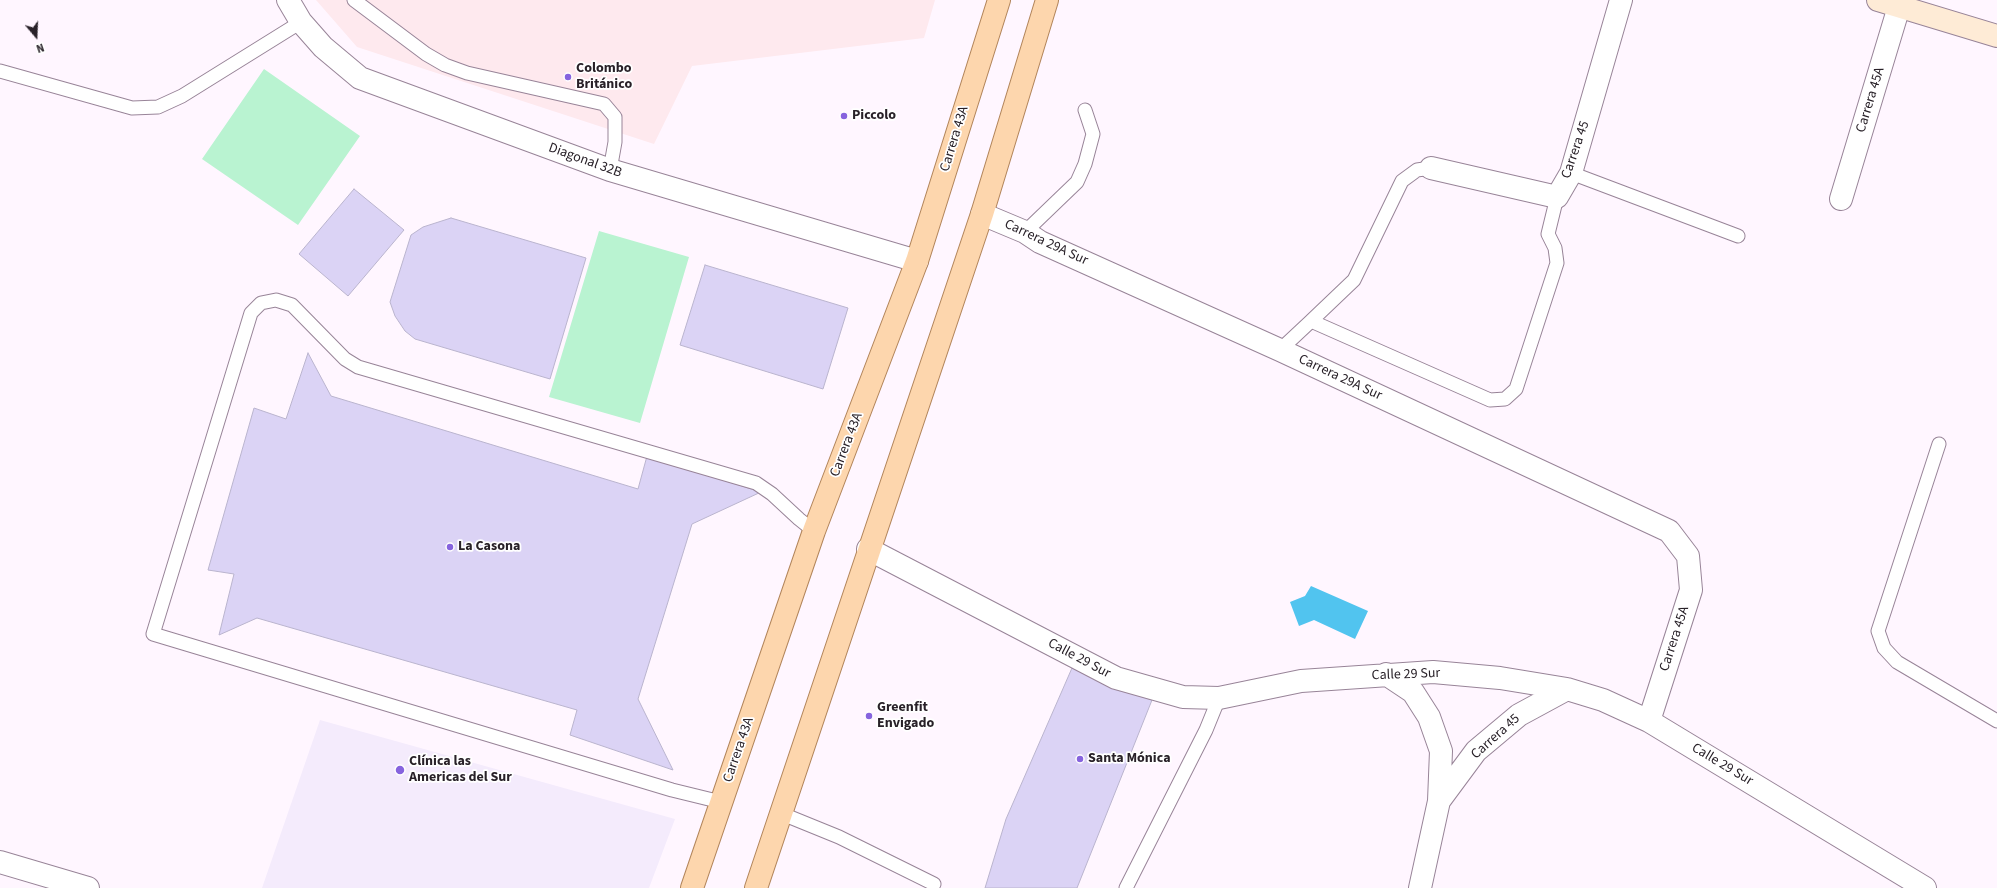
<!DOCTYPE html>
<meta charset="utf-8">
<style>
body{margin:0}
#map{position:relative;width:1997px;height:888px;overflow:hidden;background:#fff6ff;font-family:"Source Sans 3",sans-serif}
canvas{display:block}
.north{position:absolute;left:16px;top:16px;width:40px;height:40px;-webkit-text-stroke:3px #fff;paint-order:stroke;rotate:161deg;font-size:11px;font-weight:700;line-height:16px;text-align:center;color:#282128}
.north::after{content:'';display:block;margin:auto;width:14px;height:18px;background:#282128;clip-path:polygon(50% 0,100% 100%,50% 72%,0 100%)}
</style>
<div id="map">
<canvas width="1997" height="888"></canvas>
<div class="north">N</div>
</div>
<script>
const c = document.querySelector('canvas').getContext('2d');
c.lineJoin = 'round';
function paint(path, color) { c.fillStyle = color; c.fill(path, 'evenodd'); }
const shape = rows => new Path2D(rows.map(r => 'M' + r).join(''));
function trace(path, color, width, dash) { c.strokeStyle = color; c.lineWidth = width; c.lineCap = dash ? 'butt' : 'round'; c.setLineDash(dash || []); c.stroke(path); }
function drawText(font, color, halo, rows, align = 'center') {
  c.font = font + ' "Source Sans 3",sans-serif'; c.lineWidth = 3.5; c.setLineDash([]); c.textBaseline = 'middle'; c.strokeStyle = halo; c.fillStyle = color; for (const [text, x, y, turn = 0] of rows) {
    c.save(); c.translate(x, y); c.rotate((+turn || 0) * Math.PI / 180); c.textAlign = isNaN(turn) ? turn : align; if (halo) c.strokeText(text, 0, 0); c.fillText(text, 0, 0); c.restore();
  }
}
const education = shape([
 [316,0,935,0,924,38,692,66,654,144,357,47]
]);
const medical = shape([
 [320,720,675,819,649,888,262,888]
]);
const green = shape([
 [264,69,360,136,298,225,202,159],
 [599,231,689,257,640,423,549,397]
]);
const water = shape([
 [1311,586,1368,611,1355,639,1314,620,1299,626,1290,602,1305,596]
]);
const building = shape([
 [354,189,404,230,348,296,299,254,354,189],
 [451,218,586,258,550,379,415,339,405,331,395,316,390,302,411,235,423,227,451,218],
 [705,265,848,308,823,389,680,345,705,265],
 [308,353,331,396,638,489,647,456,761,492,692,524,638,699,673,770,570,735,577,710,257,618,219,635,234,574,208,570,254,408,286,419,308,353],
 [1072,668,1152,700,1077,888,985,888,1006,819,1072,668]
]);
const lane = shape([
 [354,0,426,54,445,65,467,73,604,104,615,117,615,142,610,170],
 [0,71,132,108,158,107,182,96,301,22],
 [1571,173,1738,236],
 [1025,232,1077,182,1085,164,1093,134,1085,110],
 [1311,321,1354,280,1402,181,1417,170,1431,168],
 [1280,350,1311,321,1490,400,1505,399,1516,389,1557,263,1555,248,1548,234,1557,197],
 [1939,444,1878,631,1884,648,1897,662,1997,721],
 [721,802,672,790,153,634,251,313,261,303,276,300,292,305,345,359,358,367,756,483,772,494,799,519,814,531],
 [780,813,839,837,934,884],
 [1126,888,1206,730,1219,698]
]);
const street = shape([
 [288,0,301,22,323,47,360,78,610,170,917,261],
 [1431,168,1557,197,1571,173,1621,0],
 [1841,199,1901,0],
 [982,214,1025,232,1040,242,1280,350,1669,531,1688,556,1691,590,1649,721],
 [868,549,1116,678,1183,697,1219,698,1301,681,1433,672,1500,678,1567,689,1603,700,1649,721,1925,888],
 [1386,674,1413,692,1429,717,1441,751,1439,801,1420,888],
 [1439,801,1476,751,1519,715,1567,689],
 [0,862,88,888]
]);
const secondary = shape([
 [1878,0,1997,36]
]);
const primary = shape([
 [692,888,814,531,917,261,999,0],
 [756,888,982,214,1047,0]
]);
const markers = [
 [568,77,4,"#8663de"],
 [844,116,4,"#8663de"],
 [450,547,4,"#8663de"],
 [869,716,4,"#8663de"],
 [1080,759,4,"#8663de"],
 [400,770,5,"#8663de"]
];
const poiNames = [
 ["Colombo",576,69],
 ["Británico",576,85],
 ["Piccolo",852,116],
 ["La Casona",458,547],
 ["Greenfit",877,708],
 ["Envigado",877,724],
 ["Santa Mónica",1088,759],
 ["Clínica las",409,762],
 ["Americas del Sur",409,778]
];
const streetNames = [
 ["Carrera 45A",1871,100,-73],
 ["Carrera 43A",955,139,-73],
 ["Carrera 45",1576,150,-71],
 ["Diagonal 32B",585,161,20],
 ["Carrera 29A Sur",1046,243,25],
 ["Carrera 29A Sur",1340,378,25],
 ["Carrera 43A",847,445,-69],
 ["Carrera 45A",1675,639,-72],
 ["Calle 29 Sur",1079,659,28],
 ["Calle 29 Sur",1406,675,-2],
 ["Carrera 45",1496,737,-42],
 ["Carrera 43A",739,750,-71],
 ["Calle 29 Sur",1722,765,31]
];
paint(education, '#fee9ee');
paint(medical, '#f4ebfc');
paint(green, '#b9f3d1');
paint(water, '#51c4ef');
paint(building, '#dbd3f5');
trace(building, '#bab4ce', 1);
trace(lane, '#988498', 15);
trace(street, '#988498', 24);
trace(secondary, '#988498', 24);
trace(primary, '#b2855b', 24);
trace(lane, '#fff', 13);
trace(street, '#fff', 22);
trace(secondary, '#feebd6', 22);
trace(primary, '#fdd6ad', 22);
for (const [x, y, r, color] of markers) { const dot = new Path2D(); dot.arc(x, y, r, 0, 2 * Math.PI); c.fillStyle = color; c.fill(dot); trace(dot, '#fff', 1.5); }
drawText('bold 14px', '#282128', '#fff', poiNames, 'left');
drawText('14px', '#282128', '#fff', streetNames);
</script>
